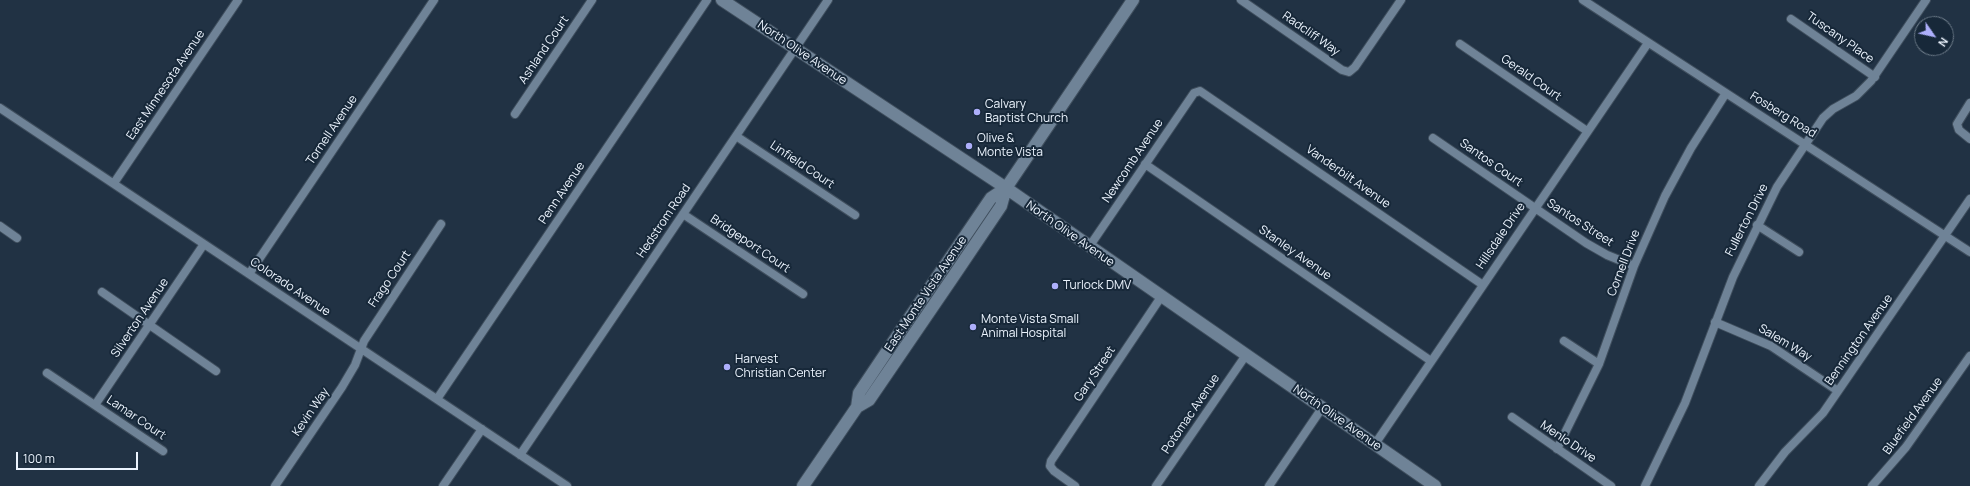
<!DOCTYPE html>
<style>
body{margin:0}
#map{position:relative;width:1970px;height:486px;overflow:hidden;background:#213244;font-family:Manrope,sans-serif}
canvas{display:block}
.north{position:absolute;left:1914px;top:16px;width:40px;height:40px;box-sizing:border-box;background:#172839;border:1px solid #6c7a88;border-radius:50%;rotate:124deg;font-size:11px;font-weight:700;line-height:16px;text-align:center;color:#ecf4fe}
.north::after{content:'';display:block;margin:auto;width:14px;height:18px;background:#adaffb;clip-path:polygon(50% 0,100% 100%,50% 72%,0 100%)}
.scale{position:absolute;left:16px;top:452px;width:122px;height:18px;box-sizing:border-box;border:2px solid #ecf4fe;border-top:0;padding-left:5px;font-size:12px;line-height:14px;white-space:nowrap;color:#ecf4fe;-webkit-text-stroke:3px #172839;paint-order:stroke}
</style>
<div id="map">
<canvas width="1970" height="486"></canvas>
<div class="north">N</div>
<div class="scale">100 m</div>
</div>
<script>
const c = document.querySelector('canvas').getContext('2d');
c.lineJoin = 'round';
const shape = rows => new Path2D(rows.map(r => 'M' + r).join(''));
function trace(path, color, width, dash) { c.strokeStyle = color; c.lineWidth = width; c.lineCap = dash ? 'butt' : 'round'; c.setLineDash(dash || []); c.stroke(path); }
function drawText(font, color, halo, rows, align = 'center') {
  c.font = font + ' Manrope,sans-serif'; c.lineWidth = 4; c.setLineDash([]); c.textBaseline = 'middle'; c.strokeStyle = halo; c.fillStyle = color; for (const [text, x, y, turn = 0] of rows) {
    c.save(); c.translate(x, y); c.rotate((+turn || 0) * Math.PI / 180); c.textAlign = isNaN(turn) ? turn : align; if (halo) c.strokeText(text, 0, 0); c.fillText(text, 0, 0); c.restore();
  }
}
const street = shape([
 [1241,0,1342,70,1349,72,1355,67,1401,0],
 [1583,0,1970,252],
 [1791,19,1875,77],
 [1460,44,1587,131],
 [1970,103,1957,124,1959,130,1970,139],
 [0,108,567,486],
 [515,114,592,0],
 [736,136,855,215],
 [1433,138,1586,243,1607,255,1634,266],
 [1145,164,1431,361],
 [114,183,238,0],
 [683,214,803,294],
 [1757,225,1799,252],
 [0,226,17,238],
 [1089,247,1194,93,1200,91,1483,285],
 [249,274,434,0],
 [102,292,216,371],
 [1715,322,1771,346,1838,391],
 [1564,341,1599,364],
 [47,373,163,451],
 [437,399,707,0],
 [95,405,204,244],
 [1512,417,1611,486],
 [1375,444,1648,43],
 [1557,449,1599,364,1634,266,1665,196,1691,148,1726,93],
 [520,455,828,0],
 [275,486,342,387,355,365,364,341,441,224],
 [443,486,482,429],
 [1075,486,1054,471,1050,466,1051,461,1161,297],
 [1156,486,1246,355],
 [1269,486,1322,408],
 [1645,486,1685,403,1733,277,1777,187,1823,118,1833,109,1856,96,1871,81,1926,0],
 [1759,486,1785,452,1823,413,1970,199],
 [1872,486,1906,447,1970,356]
]);
const secondary = shape([
 [722,0,1006,188,1435,486],
 [857,407,859,393,908,320,991,198,1006,188],
 [803,486,857,407,869,400,953,277,1001,206,1006,188,1133,0]
]);
const markers = [
 [977,112,4,"#adaffb"],
 [969,146,4,"#adaffb"],
 [1055,286,4,"#adaffb"],
 [973,327,4,"#adaffb"],
 [727,367,4,"#adaffb"]
];
const streetNames = [
 ["Radcliff Way",1311,34,35],
 ["Tuscany Place",1840,38,35],
 ["Ashland Court",544,50,-56],
 ["North Olive Avenue",802,53,34],
 ["Gerald Court",1531,78,35],
 ["East Minnesota Avenue",166,85,-56],
 ["Fosberg Road",1783,115,32],
 ["Tornell Avenue",332,130,-56],
 ["Newcomb Avenue",1133,161,-56],
 ["Santos Court",1491,163,35],
 ["Linfield Court",802,165,34],
 ["Vanderbilt Avenue",1348,177,35],
 ["Penn Avenue",562,193,-56],
 ["Fullerton Drive",1747,220,-63],
 ["Hedstrom Road",664,221,-56],
 ["Santos Street",1580,223,33],
 ["North Olive Avenue",1070,234,35],
 ["Hillsdale Drive",1501,236,-56],
 ["Bridgeport Court",750,244,34],
 ["Stanley Avenue",1295,253,35],
 ["Cornell Drive",1624,263,-69],
 ["Frago Court",390,279,-56],
 ["Colorado Avenue",290,287,34],
 ["East Monte Vista Avenue",926,294,-56],
 ["Silverton Avenue",140,318,-56],
 ["Bennington Avenue",1859,340,-55],
 ["Salem Way",1785,343,31],
 ["Gary Street",1095,374,-56],
 ["Kevin Way",311,412,-56],
 ["Potomac Avenue",1191,414,-56],
 ["Bluefield Avenue",1913,416,-54],
 ["Lamar Court",136,418,34],
 ["North Olive Avenue",1337,418,35],
 ["Menlo Drive",1568,442,34]
];
const poiNames = [
 ["Calvary",985,105],
 ["Baptist Church",985,119],
 ["Olive &",977,139],
 ["Monte Vista",977,153],
 ["Turlock DMV",1063,286],
 ["Monte Vista Small",981,320],
 ["Animal Hospital",981,334],
 ["Harvest",735,360],
 ["Christian Center",735,374]
];
trace(street, '#3f4e5d', 10);
trace(secondary, '#3f4e5d', 14);
trace(street, '#6f8397', 8);
trace(secondary, '#6f8397', 12);
for (const [x, y, r, color] of markers) { const dot = new Path2D(); dot.arc(x, y, r, 0, 2 * Math.PI); c.fillStyle = color; c.fill(dot); trace(dot, '#172839', 1.5); }
drawText('12px', '#ecf4fe', '#172839', streetNames);
drawText('12px', '#ecf4fe', '#172839', poiNames, 'left');
</script>
